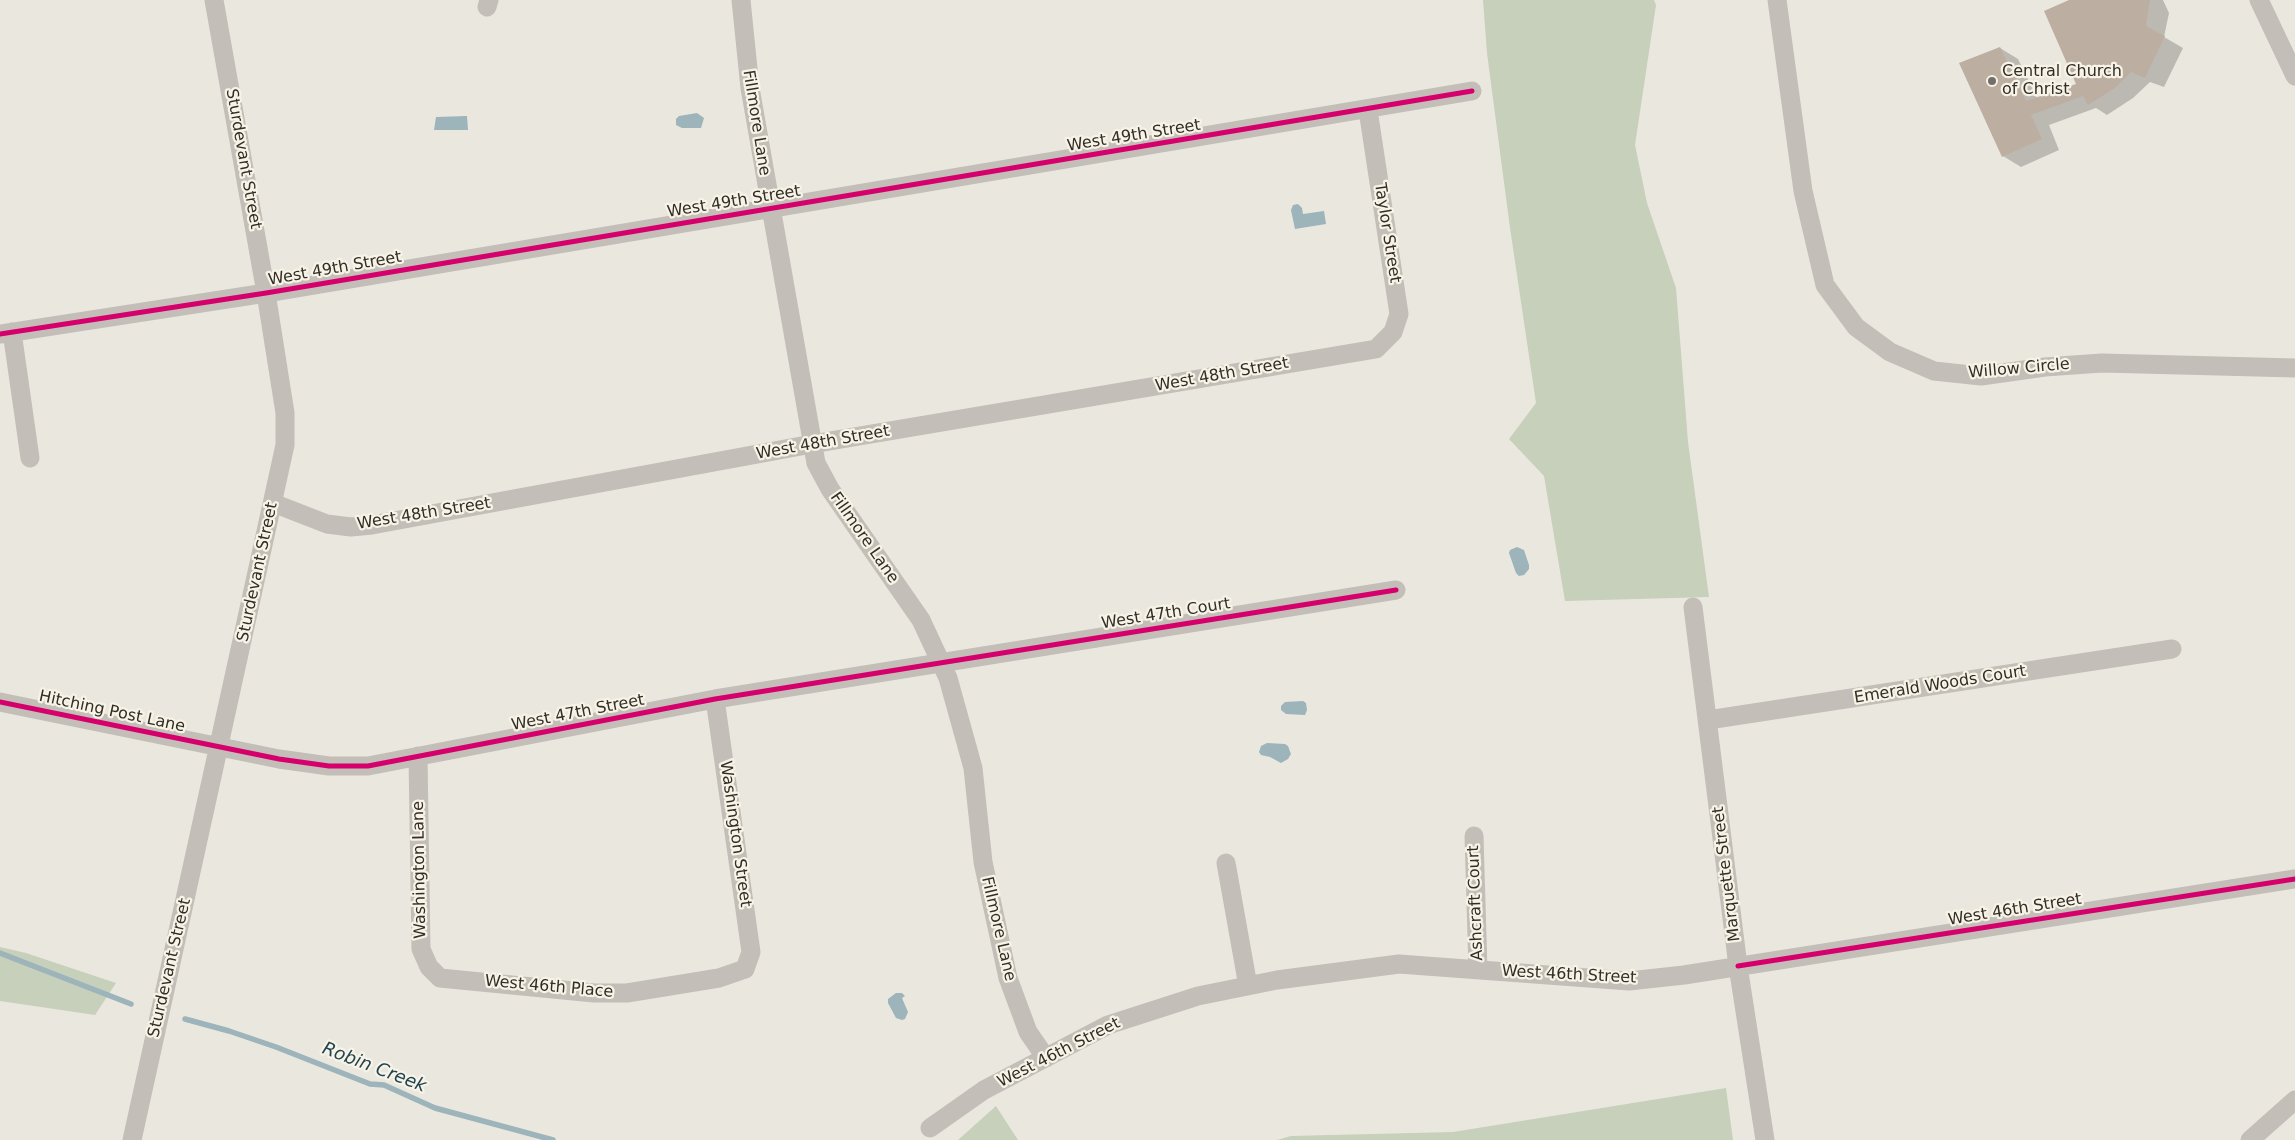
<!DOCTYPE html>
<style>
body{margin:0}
canvas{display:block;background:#eae7df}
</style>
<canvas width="2295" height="1140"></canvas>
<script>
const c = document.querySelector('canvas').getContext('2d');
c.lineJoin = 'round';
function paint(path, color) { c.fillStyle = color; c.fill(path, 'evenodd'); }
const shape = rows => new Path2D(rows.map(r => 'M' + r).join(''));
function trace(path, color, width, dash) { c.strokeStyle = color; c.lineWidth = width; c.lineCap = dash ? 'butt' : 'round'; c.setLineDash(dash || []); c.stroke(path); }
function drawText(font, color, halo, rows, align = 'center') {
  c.font = font + ' "DejaVu Sans",sans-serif'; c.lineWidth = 4.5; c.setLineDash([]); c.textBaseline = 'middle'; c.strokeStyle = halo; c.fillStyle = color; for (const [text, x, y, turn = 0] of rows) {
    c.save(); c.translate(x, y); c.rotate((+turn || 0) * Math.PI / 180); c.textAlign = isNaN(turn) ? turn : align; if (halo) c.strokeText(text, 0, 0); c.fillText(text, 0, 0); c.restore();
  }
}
const green = shape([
 [1483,0,1654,0,1656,5,1635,145,1647,203,1676,288,1688,442,1709,597,1565,601,1544,476,1509,439,1536,403,1510,228,1487,53],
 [0,947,26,953,116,983,95,1015,0,1001],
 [1726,1088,1733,1140,1277,1140,1291,1136,1453,1132],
 [996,1106,1018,1140,958,1140]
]);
const water = shape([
 [697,113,704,118,701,128,682,128,676,125,676,119,679,116],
 [467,116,468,130,434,130,436,117],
 [1298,204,1302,208,1303,214,1324,211,1326,224,1295,229,1291,210,1293,205],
 [1517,547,1524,550,1529,565,1529,569,1524,575,1519,576,1516,573,1509,553,1510,550],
 [1303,701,1306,703,1307,710,1305,715,1286,714,1281,710,1281,706,1285,702],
 [1267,743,1285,744,1288,746,1291,754,1288,759,1281,763,1270,757,1261,755,1259,752,1261,746],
 [896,993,902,993,905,996,902,998,908,1012,905,1019,902,1020,896,1018,888,1003,888,999]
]);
const shadow = shape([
 [2072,0,2163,0,2169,13,2164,37,2183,48,2164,87,2150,82,2133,98,2107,115,2096,108,2049,125,2059,150,2021,167,2003,156,2000,48,2018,59,2037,98,2078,84]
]);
const stream = shape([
 [0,953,131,1004],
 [185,1019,229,1031,276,1047,370,1084,384,1085,435,1108,553,1140]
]);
const building = shape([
 [2069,0,2150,0,2146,26,2165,36,2145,78,2131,72,2115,88,2088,105,2083,96,2031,115,2042,139,2002,157,1959,63,2000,47,2026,101,2076,84,2044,11]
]);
const minor = shape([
 [741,0,750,88,816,463,830,489,921,620,948,678,973,768,983,862,1008,978,1028,1032,1046,1058],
 [1777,0,1803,191,1825,285,1856,327,1890,352,1934,371,1981,376,2045,367,2102,363,2295,368],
 [2259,0,2295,76],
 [487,7,489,0],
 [12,332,30,458],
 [0,334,266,293,1472,91],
 [273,503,327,524,351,527,372,525,812,444,1376,349,1393,332,1399,314,1368,110],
 [1693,607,1738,966,1765,1140],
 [0,702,279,759,329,766,368,766,715,699,1396,590],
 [1708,720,2172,649],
 [418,756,421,949,429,967,440,978,594,993,627,993,719,978,745,969,751,952,715,699],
 [1474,836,1478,970],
 [1226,863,1248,986],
 [930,1128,984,1090,1108,1025,1198,996,1277,980,1399,964,1629,981,1684,975,2295,879],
 [132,1140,285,445,285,413,266,293,214,0],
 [2250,1140,2295,1100]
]);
const cycleway = shape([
 [0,334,266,293,1472,91],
 [0,702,279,759,329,766,368,766,715,699,1396,590],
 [1738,966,2295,879]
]);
const markers = [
 [1992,81,5,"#736e67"]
];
const poiNames = [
 ["Central Church",2002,72],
 ["of Christ",2002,90]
];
const streetNames = [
 ["Fillmore Lane",756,123,81],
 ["West 49th Street",1134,136,-9],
 ["Sturdevant Street",243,159,80],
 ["West 49th Street",734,202,-9],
 ["Taylor Street",1387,233,81],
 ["West 49th Street",335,269,-10],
 ["Willow Circle",2019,369,-5],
 ["West 48th Street",1222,375,-10],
 ["West 48th Street",823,443,-10],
 ["West 48th Street",424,514,-9],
 ["Fillmore Lane",864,538,55],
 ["Sturdevant Street",258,572,-78],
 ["West 47th Court",1166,614,-9],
 ["Emerald Woods Court",1940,685,-9],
 ["Hitching Post Lane",112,712,12],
 ["West 47th Street",578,713,-11],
 ["Washington Street",735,834,82],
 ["Washington Lane",420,870,-91],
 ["Marquette Street",1727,874,-97],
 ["Ashcraft Court",1476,903,-92],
 ["West 46th Street",2015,910,-9],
 ["Fillmore Lane",998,929,77],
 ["Sturdevant Street",170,968,-77],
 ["West 46th Street",1569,975,3],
 ["West 46th Place",549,987,5],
 ["West 46th Street",1059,1053,-27]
];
const waterNames = [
 ["Robin Creek",374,1068,21]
];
paint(green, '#c7d0ba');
paint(water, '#9cb4ba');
paint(shadow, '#0003');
trace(stream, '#9cb4ba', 5.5);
paint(building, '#bcafa2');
trace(minor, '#c3bfb8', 19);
trace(cycleway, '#d6006c', 5);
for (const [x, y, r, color] of markers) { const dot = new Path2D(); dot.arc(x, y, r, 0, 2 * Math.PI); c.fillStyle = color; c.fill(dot); trace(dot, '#f7f3e6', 2); }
drawText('16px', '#332d27', '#f7f3e6', poiNames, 'left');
drawText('16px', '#332d27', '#f7f3e6', streetNames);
drawText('italic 18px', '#204351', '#f7f3e6', waterNames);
</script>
